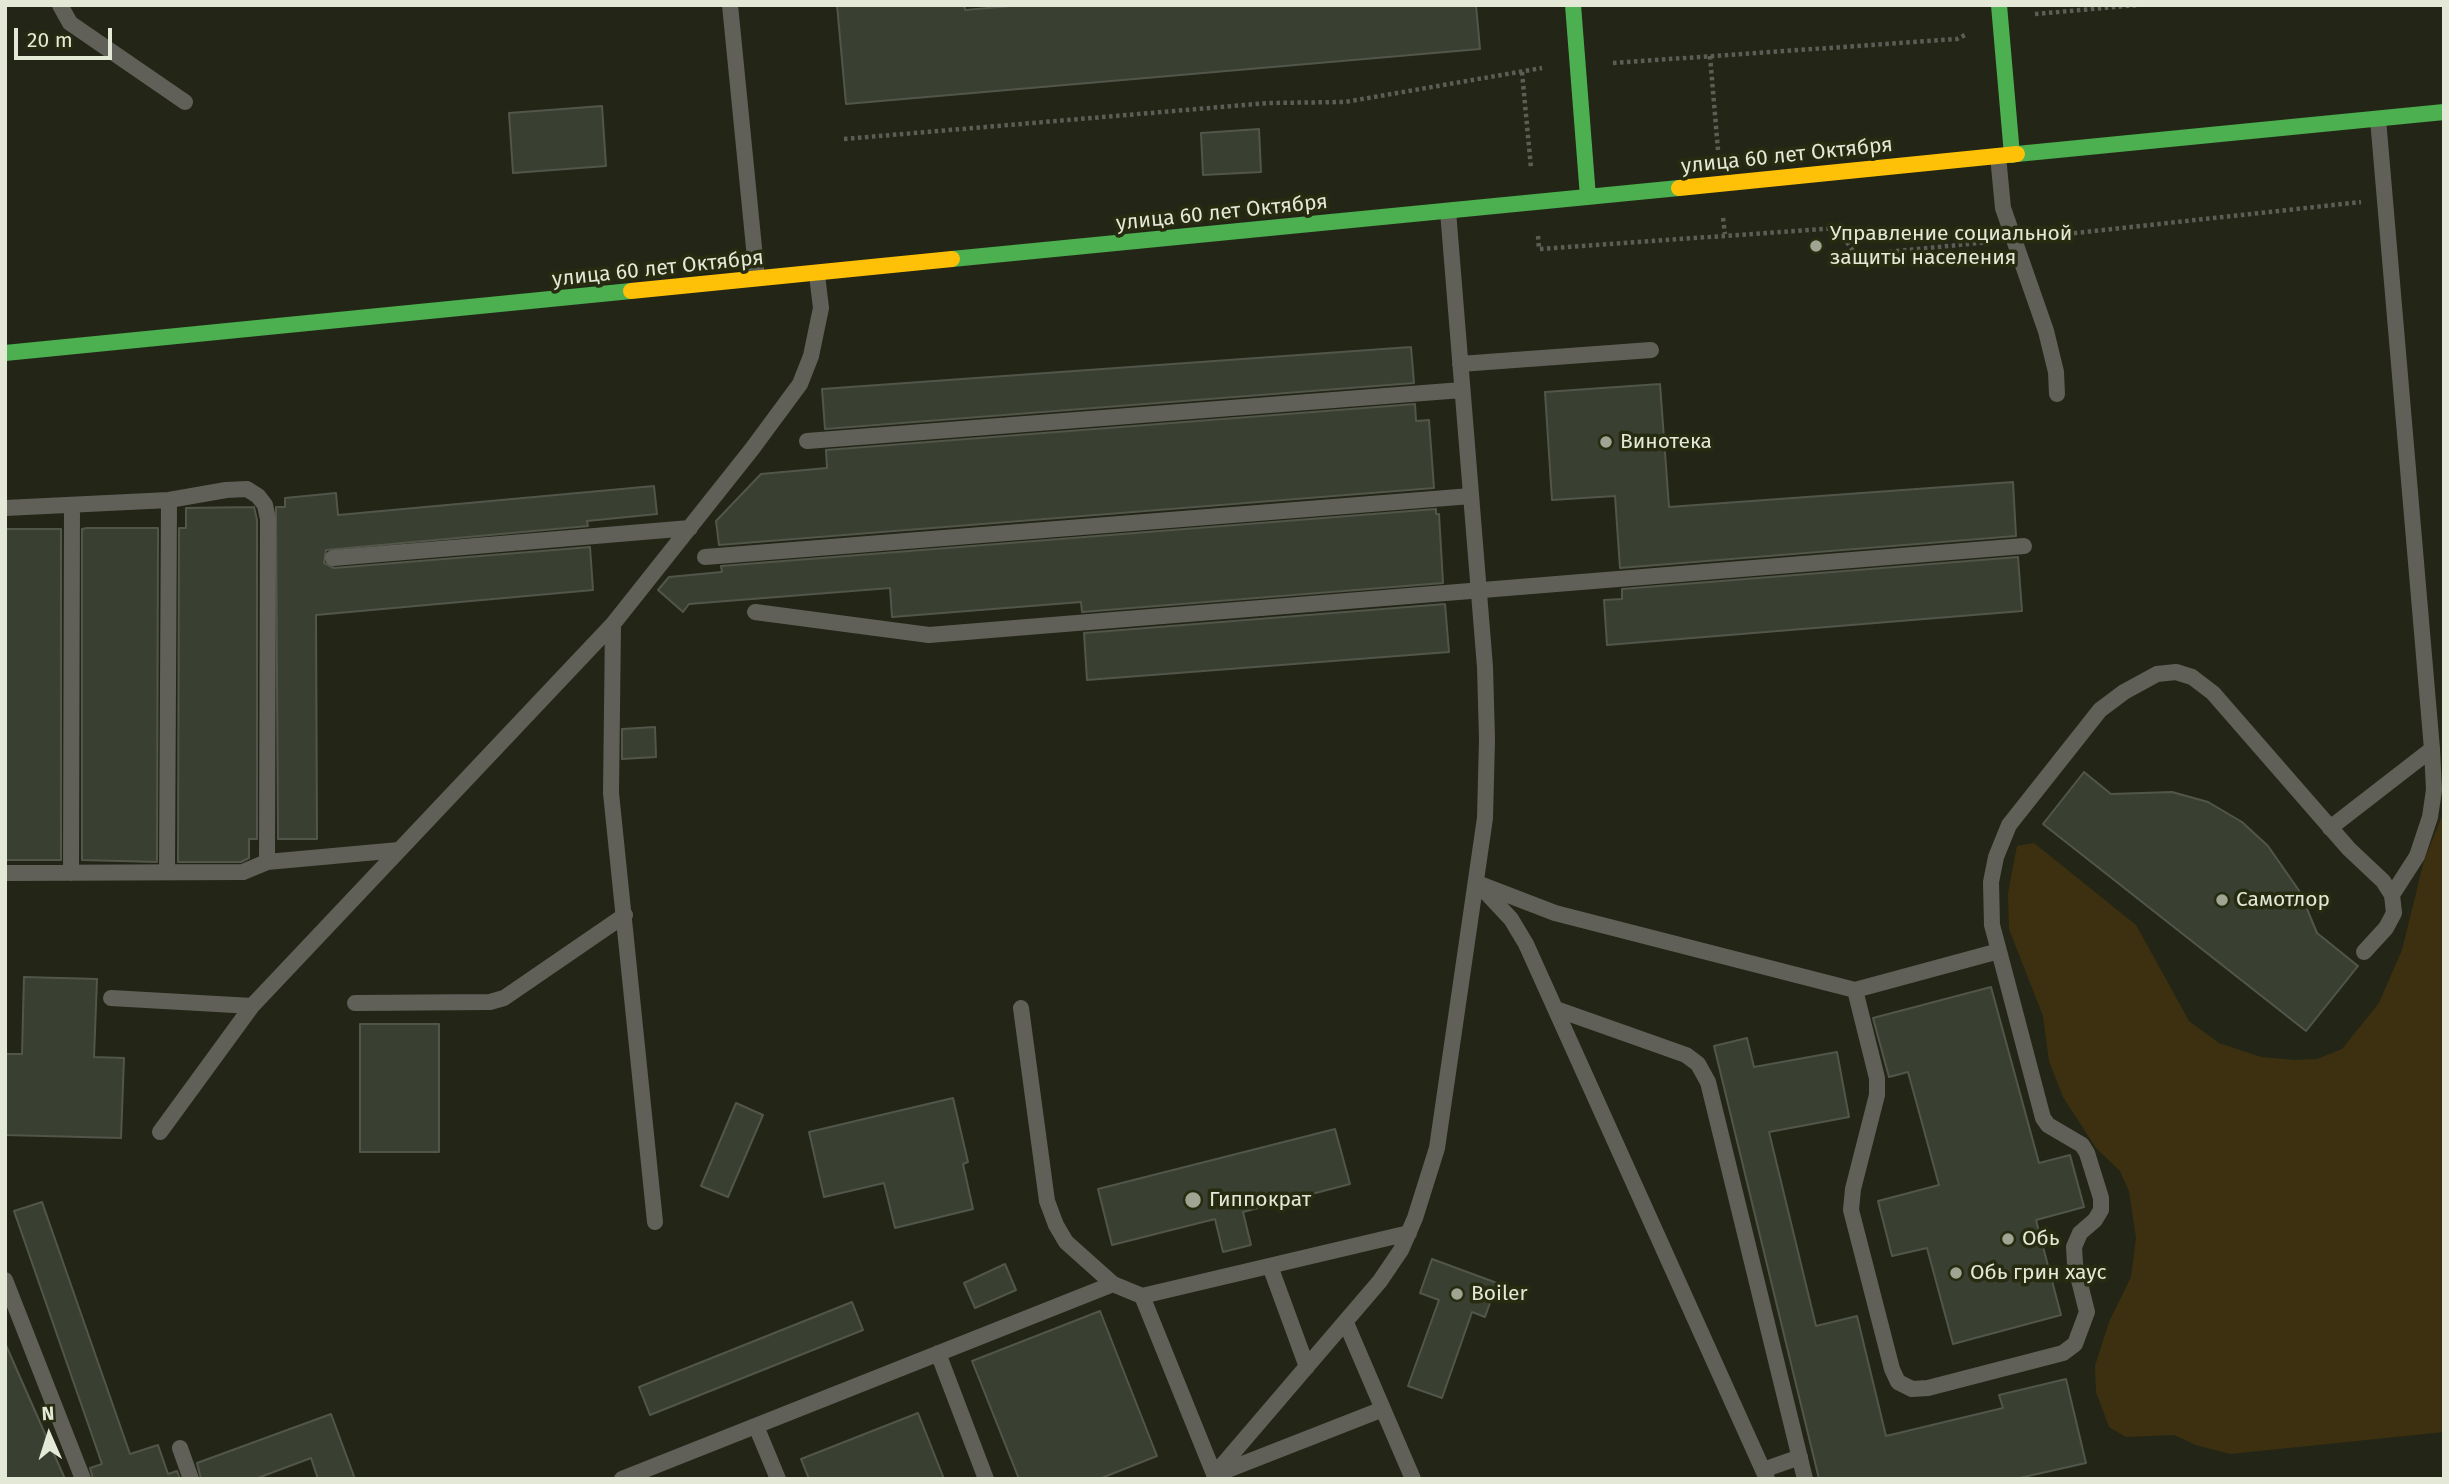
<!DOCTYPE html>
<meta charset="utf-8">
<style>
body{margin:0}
#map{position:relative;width:2449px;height:1484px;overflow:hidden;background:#232616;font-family:"Fira Sans",sans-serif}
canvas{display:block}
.frame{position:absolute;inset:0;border:7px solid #e4e8d7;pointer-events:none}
.north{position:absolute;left:14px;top:1400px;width:70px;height:70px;-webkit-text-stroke:5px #272c10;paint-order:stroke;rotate:357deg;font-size:19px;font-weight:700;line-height:28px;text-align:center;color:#e4e8d7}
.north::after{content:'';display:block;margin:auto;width:24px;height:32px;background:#e4e8d7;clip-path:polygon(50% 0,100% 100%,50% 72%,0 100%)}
.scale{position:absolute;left:14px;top:28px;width:98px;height:32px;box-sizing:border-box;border:4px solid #e4e8d7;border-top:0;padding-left:9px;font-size:21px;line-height:24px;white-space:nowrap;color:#e4e8d7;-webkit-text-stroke:5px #272c10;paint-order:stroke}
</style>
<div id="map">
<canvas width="2449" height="1484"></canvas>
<div class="frame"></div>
<div class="north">N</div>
<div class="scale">20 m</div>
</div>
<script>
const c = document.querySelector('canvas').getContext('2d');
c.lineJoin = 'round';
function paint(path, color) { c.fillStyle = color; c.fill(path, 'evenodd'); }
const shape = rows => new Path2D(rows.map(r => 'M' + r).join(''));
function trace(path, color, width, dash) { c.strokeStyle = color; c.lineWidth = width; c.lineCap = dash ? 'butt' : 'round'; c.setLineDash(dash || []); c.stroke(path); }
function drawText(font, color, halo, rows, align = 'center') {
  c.font = font + ' "Fira Sans",sans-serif'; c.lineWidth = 7; c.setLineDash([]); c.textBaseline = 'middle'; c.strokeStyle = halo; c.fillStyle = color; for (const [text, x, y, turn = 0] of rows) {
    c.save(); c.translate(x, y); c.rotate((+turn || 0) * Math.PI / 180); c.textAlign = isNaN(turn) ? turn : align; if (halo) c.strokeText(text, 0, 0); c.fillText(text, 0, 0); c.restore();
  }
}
const green = shape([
 [2444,811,2444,1432,2230,1454,2196,1445,2174,1435,2126,1437,2109,1427,2096,1392,2095,1366,2109,1322,2131,1277,2136,1238,2129,1191,2120,1171,2096,1148,2063,1097,2049,1061,2043,1016,2009,929,2008,893,2017,846,2034,843,2136,925,2189,1021,2219,1043,2261,1057,2295,1060,2317,1059,2342,1049,2379,1003,2402,950,2424,861]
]);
const building = shape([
 [837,5,964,5,965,10,1022,5,1476,5,1480,49,846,104,837,5],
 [602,106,606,166,513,173,509,113,602,106],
 [1259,129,1261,172,1203,175,1201,133,1259,129],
 [1411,347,1414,383,825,429,822,389,1411,347],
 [1660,384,1669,507,2013,482,2016,536,1620,568,1615,496,1552,500,1545,392,1660,384],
 [1415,404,1416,421,1429,420,1434,488,719,545,716,521,761,474,827,468,826,450,1415,404],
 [654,486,657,514,587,521,588,526,326,550,324,563,334,568,590,547,593,590,316,615,317,839,278,839,276,507,285,507,285,498,336,493,338,515,654,486],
 [254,507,257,520,257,839,249,839,249,858,241,862,178,862,179,528,186,528,186,508,254,507],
 [1436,509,1436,514,1439,514,1443,583,1082,612,1081,602,892,617,890,588,689,604,683,612,658,590,669,577,722,572,721,566,1436,509],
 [87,528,158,528,157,862,82,860,82,529,87,528],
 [5,529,61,529,61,860,5,860,5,529],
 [2018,557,2022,611,1607,645,1604,600,1622,599,1622,589,2018,557],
 [1445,604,1449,652,1087,680,1084,633,1445,604],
 [655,727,656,757,622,759,622,729,655,727],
 [2084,772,2111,794,2172,792,2208,802,2242,822,2268,846,2300,892,2317,933,2358,966,2306,1031,2043,824,2084,772],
 [24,977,97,979,94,1057,124,1058,121,1138,5,1135,5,1054,22,1054,24,977],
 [1991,987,2039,1163,2070,1155,2084,1207,2036,1220,2061,1315,1953,1344,1927,1248,1892,1256,1878,1201,1939,1185,1908,1072,1889,1077,1873,1018,1991,987],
 [360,1024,439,1024,439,1152,360,1152,360,1024],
 [1747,1038,1754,1067,1837,1052,1849,1117,1769,1132,1816,1326,1857,1316,1886,1436,2003,1408,1999,1395,2066,1379,2086,1463,2015,1479,1819,1479,1714,1046,1747,1038],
 [953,1098,968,1162,963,1164,973,1209,895,1228,884,1183,824,1197,809,1132,953,1098],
 [736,1103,763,1115,728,1197,701,1186,736,1103],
 [1335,1129,1350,1184,1243,1212,1251,1245,1223,1252,1215,1219,1112,1245,1098,1189,1335,1129],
 [42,1202,130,1454,158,1445,168,1474,177,1471,180,1479,93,1479,90,1468,102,1464,14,1211,42,1202],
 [1432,1259,1497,1283,1485,1317,1472,1312,1442,1398,1408,1386,1439,1300,1420,1293,1432,1259],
 [1005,1264,1016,1290,975,1308,964,1283,1005,1264],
 [852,1302,863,1330,650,1415,639,1387,852,1302],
 [1100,1311,1157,1456,1099,1479,1019,1479,972,1361,1100,1311],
 [5,1343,65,1479,5,1479,5,1343],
 [918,1413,944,1479,809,1479,801,1459,918,1413],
 [331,1414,355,1479,318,1479,311,1458,255,1479,201,1479,197,1463,331,1414]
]);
const path = shape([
 [2035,14,2138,5],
 [1710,56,1718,150],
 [1613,63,1957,39,1967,34],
 [1522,72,1531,168],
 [844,139,1268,103,1345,102,1542,68],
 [1723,218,1725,234],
 [1538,236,1539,249,1837,228,1856,255,1989,242],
 [2039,237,2361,202]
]);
const lane = shape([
 [60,5,70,23,185,102],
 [730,5,757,278],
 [1998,156,2003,208,2046,331,2056,372,2057,394],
 [1460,364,1651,350],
 [807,441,1462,390],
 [5,508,169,500,226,490,247,489,258,496,265,505,268,519,267,862],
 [705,557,1471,496],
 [333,558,690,528],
 [755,612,929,635,2024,546],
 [613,624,611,793,655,1222],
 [2330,828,2432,749,2378,119],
 [167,872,169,500],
 [5,873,243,872,267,862,399,850],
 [71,873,72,507],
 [1477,883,1555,913,1855,990,1999,951,1992,925,1991,882,1996,857,2009,825,2100,710,2124,692,2157,674,2176,672,2192,677,2213,693,2349,849,2383,881,2392,895,2394,913,2386,928,2364,952],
 [1481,887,1511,919,1526,944,1767,1479],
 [2392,895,2417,856,2430,817,2434,790,2432,749],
 [1855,990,1877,1078,1877,1095,1853,1189,1851,1210,1892,1369,1898,1382,1912,1389,1928,1388,2063,1353,2075,1344,2087,1312,2075,1264,2074,1247,2080,1233,2095,1220,2101,1210,2101,1198,2087,1153,2082,1145,2048,1125,2043,1118,1999,951],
 [111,998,252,1006],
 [355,1003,490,1002,504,998,625,915],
 [1021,1008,1047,1201,1056,1225,1066,1242,1113,1284],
 [1556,1009,1686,1055,1698,1064,1708,1082,1805,1479],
 [160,1132,252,1006,613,624,752,449,800,384,811,356,821,308,817,275],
 [1270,1266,1307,1367],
 [5,1280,83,1479],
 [1142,1296,1216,1479],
 [1346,1323,1413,1479],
 [938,1353,986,1479],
 [756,1426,778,1479],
 [180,1448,191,1479],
 [1763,1470,1800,1457],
 [1217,1474,1383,1409],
 [1214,1475,1380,1281,1401,1250,1415,1218,1437,1148,1485,818,1487,739,1485,667,1448,211],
 [622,1479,1113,1284,1142,1296,1409,1233]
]);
const fast = shape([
 [1573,5,1588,197],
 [1999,5,2012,155],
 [2017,154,2444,112],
 [952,259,1679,188],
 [5,353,631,291]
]);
const slow = shape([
 [1679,188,2017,154],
 [631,291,952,259]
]);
const markers = [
 [1816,246,7,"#a0a493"],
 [1606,442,7,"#a0a493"],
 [2222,900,7,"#a0a493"],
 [1193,1200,9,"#a0a493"],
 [2008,1239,7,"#a0a493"],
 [1956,1273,7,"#a0a493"],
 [1457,1294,7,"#a0a493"]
];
const streetNames = [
 ["улица 60 лет Октября",1787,156,-6],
 ["улица 60 лет Октября",1222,213,-6],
 ["улица 60 лет Октября",658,269,-6]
];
const poiNames = [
 ["Управление социальной",1830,234],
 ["защиты населения",1830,258],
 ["Винотека",1620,442],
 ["Самотлор",2236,900],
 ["Гиппократ",1209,1200],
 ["Обь",2022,1239],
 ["Обь грин хаус",1970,1273],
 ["Boiler",1471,1294]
];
paint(green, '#3d3010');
paint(building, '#393f31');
trace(building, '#52564a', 2);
trace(path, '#5d5d56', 4.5, [3.5, 3.5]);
trace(lane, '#606059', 16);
trace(fast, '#4caf50', 16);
trace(slow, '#ffc107', 16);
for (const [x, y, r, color] of markers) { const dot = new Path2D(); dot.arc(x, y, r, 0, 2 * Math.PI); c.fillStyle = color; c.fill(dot); trace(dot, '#272c10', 2.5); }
drawText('21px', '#e4e8d7', '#272c10', streetNames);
drawText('21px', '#e4e8d7', '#272c10', poiNames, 'left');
</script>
